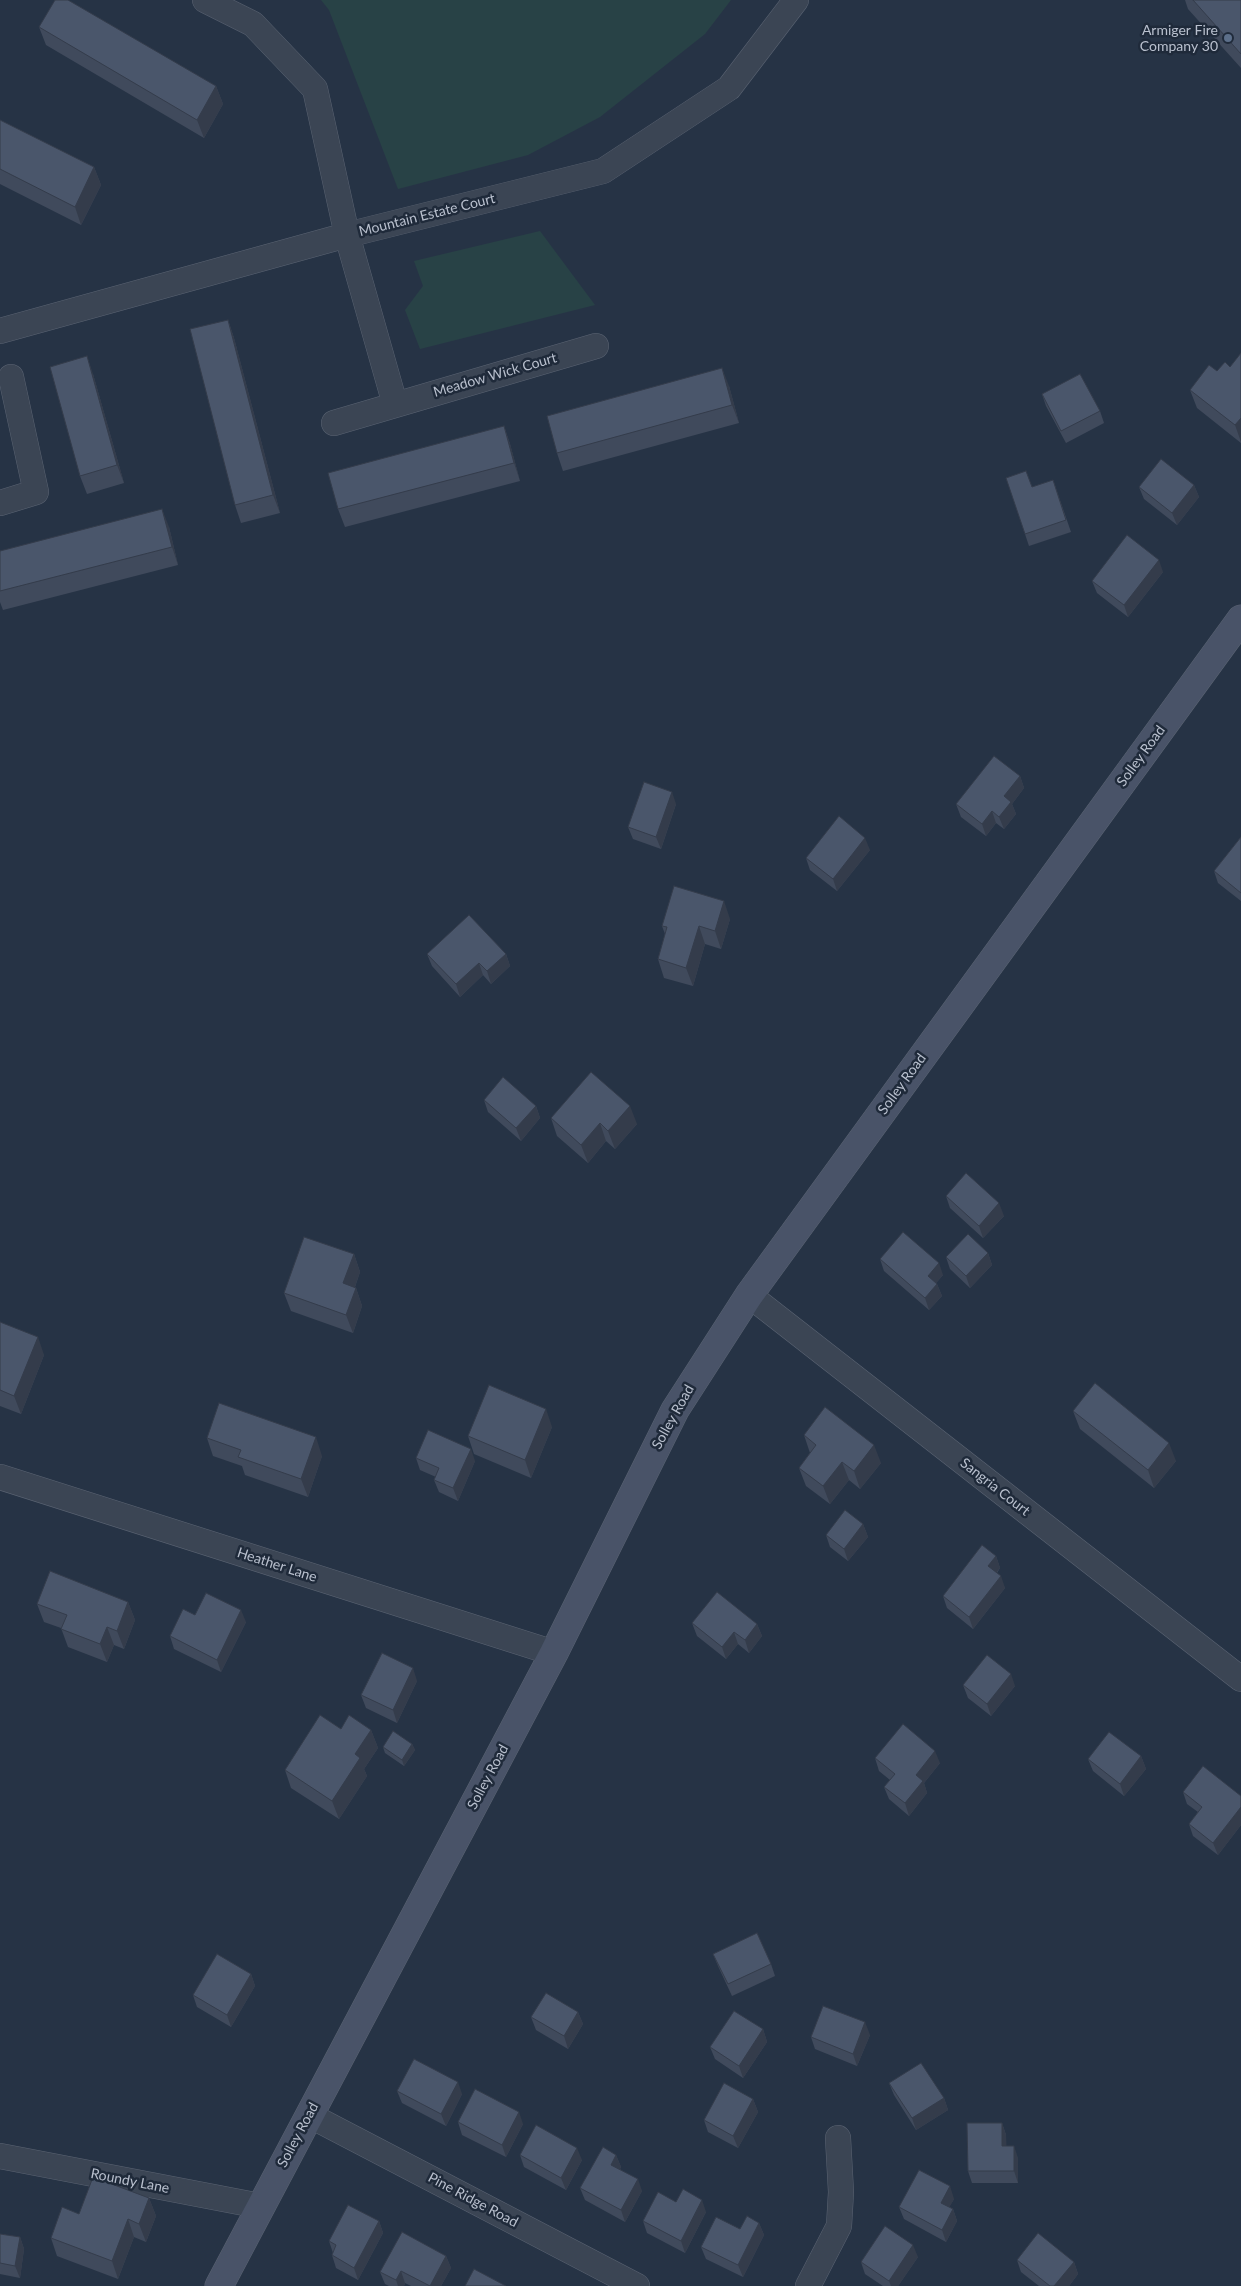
<!DOCTYPE html>
<style>
body{margin:0}
canvas{display:block;background:#263345}
</style>
<canvas width="1241" height="2286"></canvas>
<script>
const c = document.querySelector('canvas').getContext('2d');
c.lineJoin = 'round';
function paint(path, color) { c.fillStyle = color; c.fill(path, 'evenodd'); }
const shape = rows => new Path2D(rows.map(r => 'M' + r).join(''));
function trace(path, color, width, dash) { c.strokeStyle = color; c.lineWidth = width; c.lineCap = dash ? 'butt' : 'round'; c.setLineDash(dash || []); c.stroke(path); }
function drawText(font, color, halo, rows, align = 'center') {
  c.font = font + ' Lato,sans-serif'; c.lineWidth = 5; c.setLineDash([]); c.textBaseline = 'middle'; c.strokeStyle = halo; c.fillStyle = color; for (const [text, x, y, turn = 0] of rows) {
    c.save(); c.translate(x, y); c.rotate((+turn || 0) * Math.PI / 180); c.textAlign = isNaN(turn) ? turn : align; if (halo) c.strokeText(text, 0, 0); c.fillText(text, 0, 0); c.restore();
  }
}
const green = shape([
 [321,0,731,0,705,34,600,117,528,155,398,189,329,10],
 [540,231,595,305,420,349,405,310,423,286,414,261]
]);
const minor = shape([
 [205,0,253,24,315,89,347,235,395,404],
 [0,331,347,235,603,171,729,88,796,0],
 [334,423,596,346],
 [0,503,36,492,11,377],
 [749,1295,1241,1679],
 [0,1477,554,1653],
 [309,2115,637,2286],
 [0,2156,260,2206],
 [808,2286,839,2226,841,2192,838,2138]
]);
const secondary = shape([
 [219,2286,554,1653,675,1410,749,1295,1241,619]
]);
const wall = shape([
 [1185,0,1241,0,1241,68,1188,9],
 [39,27,216,86,223,104,204,138,46,45],
 [0,120,94,167,101,185,81,225,0,184],
 [228,320,234,338,280,513,241,523,235,505],
 [1241,353,1241,443,1197,408,1190,390,1217,371,1230,367],
 [93,374,124,483,87,494,80,476],
 [729,386,739,423,563,471,557,453],
 [1042,394,1100,411,1104,423,1066,443,1046,406],
 [504,426,510,444,520,481,345,527,338,509],
 [1053,480,1071,532,1029,546,1025,534,1032,487],
 [1194,485,1199,497,1177,525,1144,499,1139,487],
 [169,527,178,565,3,610,0,602,0,551],
 [1163,572,1128,617,1097,593,1092,581],
 [1020,776,1024,788,1012,804,1016,814,1004,829,996,823,986,836,961,817,956,804],
 [676,804,661,849,633,839,628,827],
 [1241,837,1241,901,1218,883,1214,871],
 [870,850,837,891,810,870,806,858],
 [730,919,721,949,705,944,693,986,664,978,658,959,665,934,662,926],
 [427,954,506,954,510,966,491,984,483,975,460,997,432,966],
 [484,1100,536,1106,540,1118,521,1141,488,1112],
 [551,1118,637,1124,615,1149,606,1141,588,1163,557,1136],
 [946,1196,1004,1216,983,1238,950,1208],
 [988,1253,992,1265,970,1288,950,1269,946,1257],
 [354,1254,360,1272,355,1287,356,1288,362,1306,353,1333,291,1311,284,1293],
 [880,1259,943,1275,936,1283,937,1284,942,1296,929,1310,884,1271],
 [0,1322,44,1355,21,1414,0,1406],
 [1073,1411,1176,1461,1154,1488,1080,1429],
 [552,1427,531,1478,474,1454,468,1436],
 [804,1435,881,1463,860,1489,849,1480,830,1504,806,1486,799,1468,810,1453],
 [207,1438,322,1456,308,1497,245,1475,242,1466,213,1456],
 [416,1458,475,1461,458,1501,439,1492,434,1480,436,1477,420,1470],
 [863,1524,868,1537,848,1561,830,1547,826,1535],
 [996,1556,1000,1568,997,1573,1005,1588,973,1629,947,1608,943,1596],
 [128,1602,135,1620,124,1649,114,1645,107,1662,68,1647,61,1628,44,1622,37,1604],
 [195,1615,246,1622,221,1672,174,1649,170,1636],
 [692,1623,757,1624,762,1636,749,1653,738,1644,726,1659,697,1636],
 [417,1681,397,1723,366,1708,361,1695],
 [963,1685,1015,1686,991,1716,968,1698],
 [341,1729,371,1730,378,1748,364,1769,367,1776,339,1819,291,1788,285,1770],
 [412,1744,415,1750,404,1766,385,1753,383,1747],
 [1141,1756,1146,1769,1124,1796,1093,1771,1088,1759],
 [875,1758,940,1763,924,1783,927,1793,909,1816,889,1799,884,1787,890,1780,879,1771],
 [1183,1792,1241,1796,1241,1825,1218,1855,1193,1836,1189,1824,1198,1812,1187,1804],
 [713,1954,771,1964,775,1976,732,1996,718,1966],
 [251,1974,255,1986,231,2027,197,2007,193,1995],
 [578,2012,583,2024,568,2049,536,2030,531,2017],
 [763,2029,767,2042,743,2078,715,2059,710,2047],
 [870,2035,857,2066,815,2049,811,2037],
 [889,2083,944,2098,948,2110,916,2130,894,2095],
 [397,2091,462,2094,446,2126,402,2103],
 [753,2099,758,2112,738,2148,708,2132,704,2120],
 [458,2122,523,2124,506,2157,462,2135],
 [1002,2123,1006,2135,1006,2146,1018,2158,1018,2183,972,2183,968,2171],
 [520,2155,582,2160,566,2190,524,2167],
 [616,2155,621,2167,620,2169,642,2191,625,2222,585,2200,580,2188],
 [149,2198,156,2216,146,2242,134,2237,118,2279,57,2256,51,2238,79,2214],
 [954,2199,949,2207,953,2209,957,2221,946,2242,904,2219,899,2207],
 [676,2202,706,2212,685,2253,647,2233,643,2221],
 [379,2221,383,2233,358,2280,336,2268,332,2255,333,2253,329,2241],
 [759,2223,764,2235,743,2277,706,2259,701,2247,740,2229],
 [0,2234,20,2237,24,2249,20,2278,0,2274],
 [446,2256,451,2268,441,2286,411,2286,405,2283,404,2286,389,2286,385,2284,380,2272],
 [918,2257,898,2286,883,2286,865,2274,861,2262],
 [1017,2260,1074,2262,1078,2274,1069,2286,1039,2286,1021,2272]
]);
const shadedWall = shape([
 [216,86,223,104,204,138,197,120],
 [94,167,101,185,81,225,75,207],
 [228,320,234,338,280,513,273,495],
 [87,356,93,374,124,483,117,465],
 [722,368,729,386,739,423,732,405],
 [1241,418,1241,442,1235,425],
 [504,426,510,444,520,481,514,463],
 [1194,485,1199,497,1177,525,1172,513],
 [162,509,169,527,178,565,172,547],
 [1159,560,1163,572,1128,617,1124,605],
 [1020,776,1024,788,1012,804,1016,814,1004,829,999,817,1004,796],
 [672,792,676,804,661,849,656,837],
 [992,811,996,823,986,836,982,824],
 [865,838,870,850,837,891,833,879],
 [724,901,730,919,721,949,715,931],
 [699,926,705,944,693,986,686,968],
 [506,954,510,966,491,984,487,971],
 [479,963,483,975,460,997,456,984],
 [536,1106,540,1118,521,1141,516,1128],
 [630,1106,637,1124,615,1149,608,1131],
 [600,1123,606,1141,588,1163,581,1145],
 [999,1203,1004,1216,983,1238,979,1226],
 [988,1253,992,1265,970,1288,966,1276],
 [354,1254,360,1272,350,1301,343,1283],
 [939,1263,943,1275,932,1288,928,1276],
 [937,1284,942,1296,929,1310,925,1298],
 [356,1288,362,1306,353,1333,346,1315],
 [38,1337,44,1355,21,1414,14,1396],
 [546,1409,552,1427,531,1478,525,1460],
 [316,1437,322,1456,308,1497,301,1479],
 [1169,1443,1176,1461,1154,1488,1148,1470],
 [874,1445,881,1463,860,1489,854,1471],
 [471,1449,475,1461,458,1501,453,1488],
 [842,1462,849,1480,830,1504,823,1486],
 [863,1524,868,1537,848,1561,844,1549],
 [996,1556,1000,1568,992,1578,988,1566],
 [1001,1576,1005,1588,973,1629,969,1617],
 [128,1602,135,1620,124,1649,117,1631],
 [241,1610,246,1622,221,1672,217,1660],
 [757,1624,762,1636,749,1653,745,1640],
 [107,1627,114,1645,107,1662,100,1644],
 [734,1632,738,1644,726,1659,722,1647],
 [413,1668,417,1681,397,1723,393,1710],
 [1011,1674,1015,1686,991,1716,987,1704],
 [371,1730,378,1748,364,1769,367,1776,339,1819,332,1801,355,1754],
 [412,1744,415,1750,404,1766,402,1760],
 [935,1751,940,1763,924,1783,927,1793,909,1816,905,1803,916,1775],
 [1141,1756,1146,1769,1124,1796,1120,1784],
 [1241,1807,1241,1825,1218,1855,1213,1843],
 [251,1974,255,1986,231,2027,227,2015],
 [578,2012,583,2024,568,2049,564,2036],
 [865,2022,870,2035,857,2066,853,2054],
 [763,2029,767,2042,743,2078,739,2066],
 [458,2082,462,2094,446,2126,441,2114],
 [944,2098,948,2110,916,2130,912,2118],
 [753,2099,758,2112,738,2148,733,2136],
 [519,2112,523,2124,506,2157,502,2145],
 [1002,2123,1006,2135,1007,2158,1002,2146],
 [1014,2146,1018,2158,1018,2183,1014,2171],
 [577,2148,582,2160,566,2190,561,2178],
 [616,2155,621,2167,615,2177,611,2165],
 [638,2179,642,2191,625,2222,621,2210],
 [950,2186,954,2199,945,2215,941,2203],
 [149,2198,156,2216,146,2242,139,2224],
 [702,2200,706,2212,685,2253,681,2241],
 [953,2209,957,2221,946,2242,942,2230],
 [128,2219,134,2237,118,2279,112,2261],
 [379,2221,383,2233,358,2280,354,2268],
 [759,2223,764,2235,743,2277,738,2265],
 [20,2237,24,2249,20,2278,15,2266],
 [913,2245,918,2257,898,2286,891,2286,889,2281],
 [446,2256,451,2268,441,2286,430,2286],
 [1074,2262,1078,2274,1069,2286,1054,2286],
 [401,2271,405,2283,404,2286,398,2286,396,2280]
]);
const building = shape([
 [55,0,68,0,216,86,197,120,39,27,55,0],
 [1193,0,1241,0,1241,54,1193,0],
 [0,120,94,167,75,207,0,169,0,120],
 [228,320,273,495,235,505,190,329,228,320],
 [1241,353,1241,418,1235,425,1190,390,1209,365,1217,371,1225,362,1230,367,1241,353],
 [87,356,117,465,80,476,50,367,87,356],
 [722,368,732,405,557,453,547,416,722,368],
 [1080,374,1100,411,1061,431,1042,394,1080,374],
 [504,426,514,463,338,509,328,473,504,426],
 [1161,459,1194,485,1172,513,1139,487,1161,459],
 [1026,471,1032,487,1053,480,1066,520,1025,534,1006,478,1026,471],
 [162,509,172,547,0,591,0,551,162,509],
 [1127,535,1159,560,1124,605,1092,581,1127,535],
 [994,756,1020,776,1004,796,1011,802,999,817,992,811,982,824,956,804,994,756],
 [644,782,672,792,656,837,628,827,644,782],
 [839,816,865,838,833,879,806,858,839,816],
 [1241,837,1241,893,1214,871,1241,837],
 [674,886,724,901,715,931,699,926,686,968,658,959,667,927,662,926,674,886],
 [469,915,506,954,487,971,479,963,456,984,427,954,469,915],
 [591,1072,630,1106,608,1131,600,1123,581,1145,551,1118,591,1072],
 [503,1077,536,1106,516,1128,484,1100,503,1077],
 [966,1173,999,1203,979,1226,946,1196,966,1173],
 [903,1232,939,1263,928,1276,937,1284,925,1298,880,1259,903,1232],
 [968,1234,988,1253,966,1276,946,1257,968,1234],
 [304,1237,354,1254,343,1283,356,1288,346,1315,284,1293,304,1237],
 [0,1322,38,1337,14,1396,0,1390,0,1322],
 [1095,1383,1169,1443,1148,1470,1073,1411,1095,1383],
 [489,1385,546,1409,525,1460,468,1436,489,1385],
 [219,1403,316,1437,301,1479,238,1457,241,1450,207,1438,219,1403],
 [825,1407,874,1445,854,1471,842,1462,823,1486,799,1468,816,1445,804,1435,825,1407],
 [428,1430,471,1449,453,1488,434,1480,439,1468,416,1458,428,1430],
 [845,1510,863,1524,844,1549,826,1535,845,1510],
 [982,1545,996,1556,988,1566,1001,1576,969,1617,943,1596,982,1545],
 [50,1571,128,1602,117,1631,107,1627,100,1644,61,1629,67,1615,37,1604,50,1571],
 [717,1592,757,1624,745,1640,734,1632,722,1647,692,1623,717,1592],
 [206,1593,241,1610,217,1660,170,1636,183,1609,195,1615,206,1593],
 [382,1653,413,1668,393,1710,361,1695,382,1653],
 [987,1655,1011,1674,987,1704,963,1685,987,1655],
 [320,1715,341,1729,349,1715,371,1730,355,1754,360,1758,332,1801,285,1770,320,1715],
 [903,1724,935,1751,916,1775,923,1781,905,1803,884,1787,895,1774,875,1758,903,1724],
 [393,1731,412,1744,402,1760,383,1747,393,1731],
 [1109,1732,1141,1756,1120,1784,1088,1759,1109,1732],
 [1203,1766,1241,1796,1241,1807,1213,1843,1189,1824,1202,1807,1183,1792,1203,1766],
 [757,1933,771,1964,728,1984,713,1954,757,1933],
 [217,1954,251,1974,227,2015,193,1995,217,1954],
 [546,1993,578,2012,564,2036,531,2017,546,1993],
 [823,2006,865,2022,853,2054,811,2037,823,2006],
 [734,2011,763,2029,739,2066,710,2047,734,2011],
 [414,2059,458,2082,441,2114,397,2091,414,2059],
 [921,2063,944,2098,912,2118,889,2083,921,2063],
 [724,2083,753,2099,733,2136,704,2120,724,2083],
 [475,2089,519,2112,502,2145,458,2122,475,2089],
 [967,2123,1002,2123,1002,2146,1014,2146,1014,2171,968,2171,967,2123],
 [536,2125,577,2148,561,2178,520,2155,536,2125],
 [603,2147,616,2155,611,2165,638,2179,621,2210,580,2188,603,2147],
 [919,2170,950,2186,941,2203,953,2209,942,2230,899,2207,919,2170],
 [93,2177,149,2198,139,2224,128,2219,112,2261,51,2238,62,2207,79,2214,93,2177],
 [683,2189,702,2200,681,2241,643,2221,658,2192,676,2202,683,2189],
 [348,2205,379,2221,354,2268,332,2255,336,2245,329,2241,348,2205],
 [747,2216,759,2223,738,2265,701,2247,716,2217,740,2229,747,2216],
 [885,2226,913,2245,889,2281,861,2262,885,2226],
 [402,2232,446,2256,430,2286,401,2271,396,2280,380,2272,402,2232],
 [1038,2233,1074,2262,1054,2286,1050,2286,1017,2260,1038,2233],
 [0,2234,20,2237,15,2266,0,2263,0,2234],
 [474,2269,506,2286,465,2286,474,2269]
]);
const markers = [
 [1228,38,5,"#5c6f8a"]
];
const poiNames = [
 ["Armiger Fire",1218,30],
 ["Company 30",1218,46]
];
const streetNames = [
 ["Mountain Estate Court",427,215,-14],
 ["Meadow Wick Court",495,375,-16],
 ["Solley Road",1141,756,-54],
 ["Solley Road",902,1084,-54],
 ["Solley Road",673,1417,-61],
 ["Sangria Court",995,1487,38],
 ["Heather Lane",277,1565,18],
 ["Solley Road",488,1777,-62],
 ["Solley Road",298,2135,-62],
 ["Roundy Lane",130,2181,11],
 ["Pine Ridge Road",473,2200,28]
];
paint(green, '#284246');
trace(minor, '#5a6372', 26);
trace(secondary, '#5a6372', 29);
trace(minor, '#3b4554', 25);
trace(secondary, '#495368', 28);
paint(wall, '#404a5c');
paint(shadedWall, '#343c4b');
paint(building, '#4a566b');
trace(building, '#343c4b', 1);
for (const [x, y, r, color] of markers) { const dot = new Path2D(); dot.arc(x, y, r, 0, 2 * Math.PI); c.fillStyle = color; c.fill(dot); trace(dot, '#1f2a3a', 2); }
drawText('14px', '#b9c0ce', '#1f2a3a', poiNames, 'right');
drawText('14px', '#b9c0ce', '#1f2a3a', streetNames);
</script>
